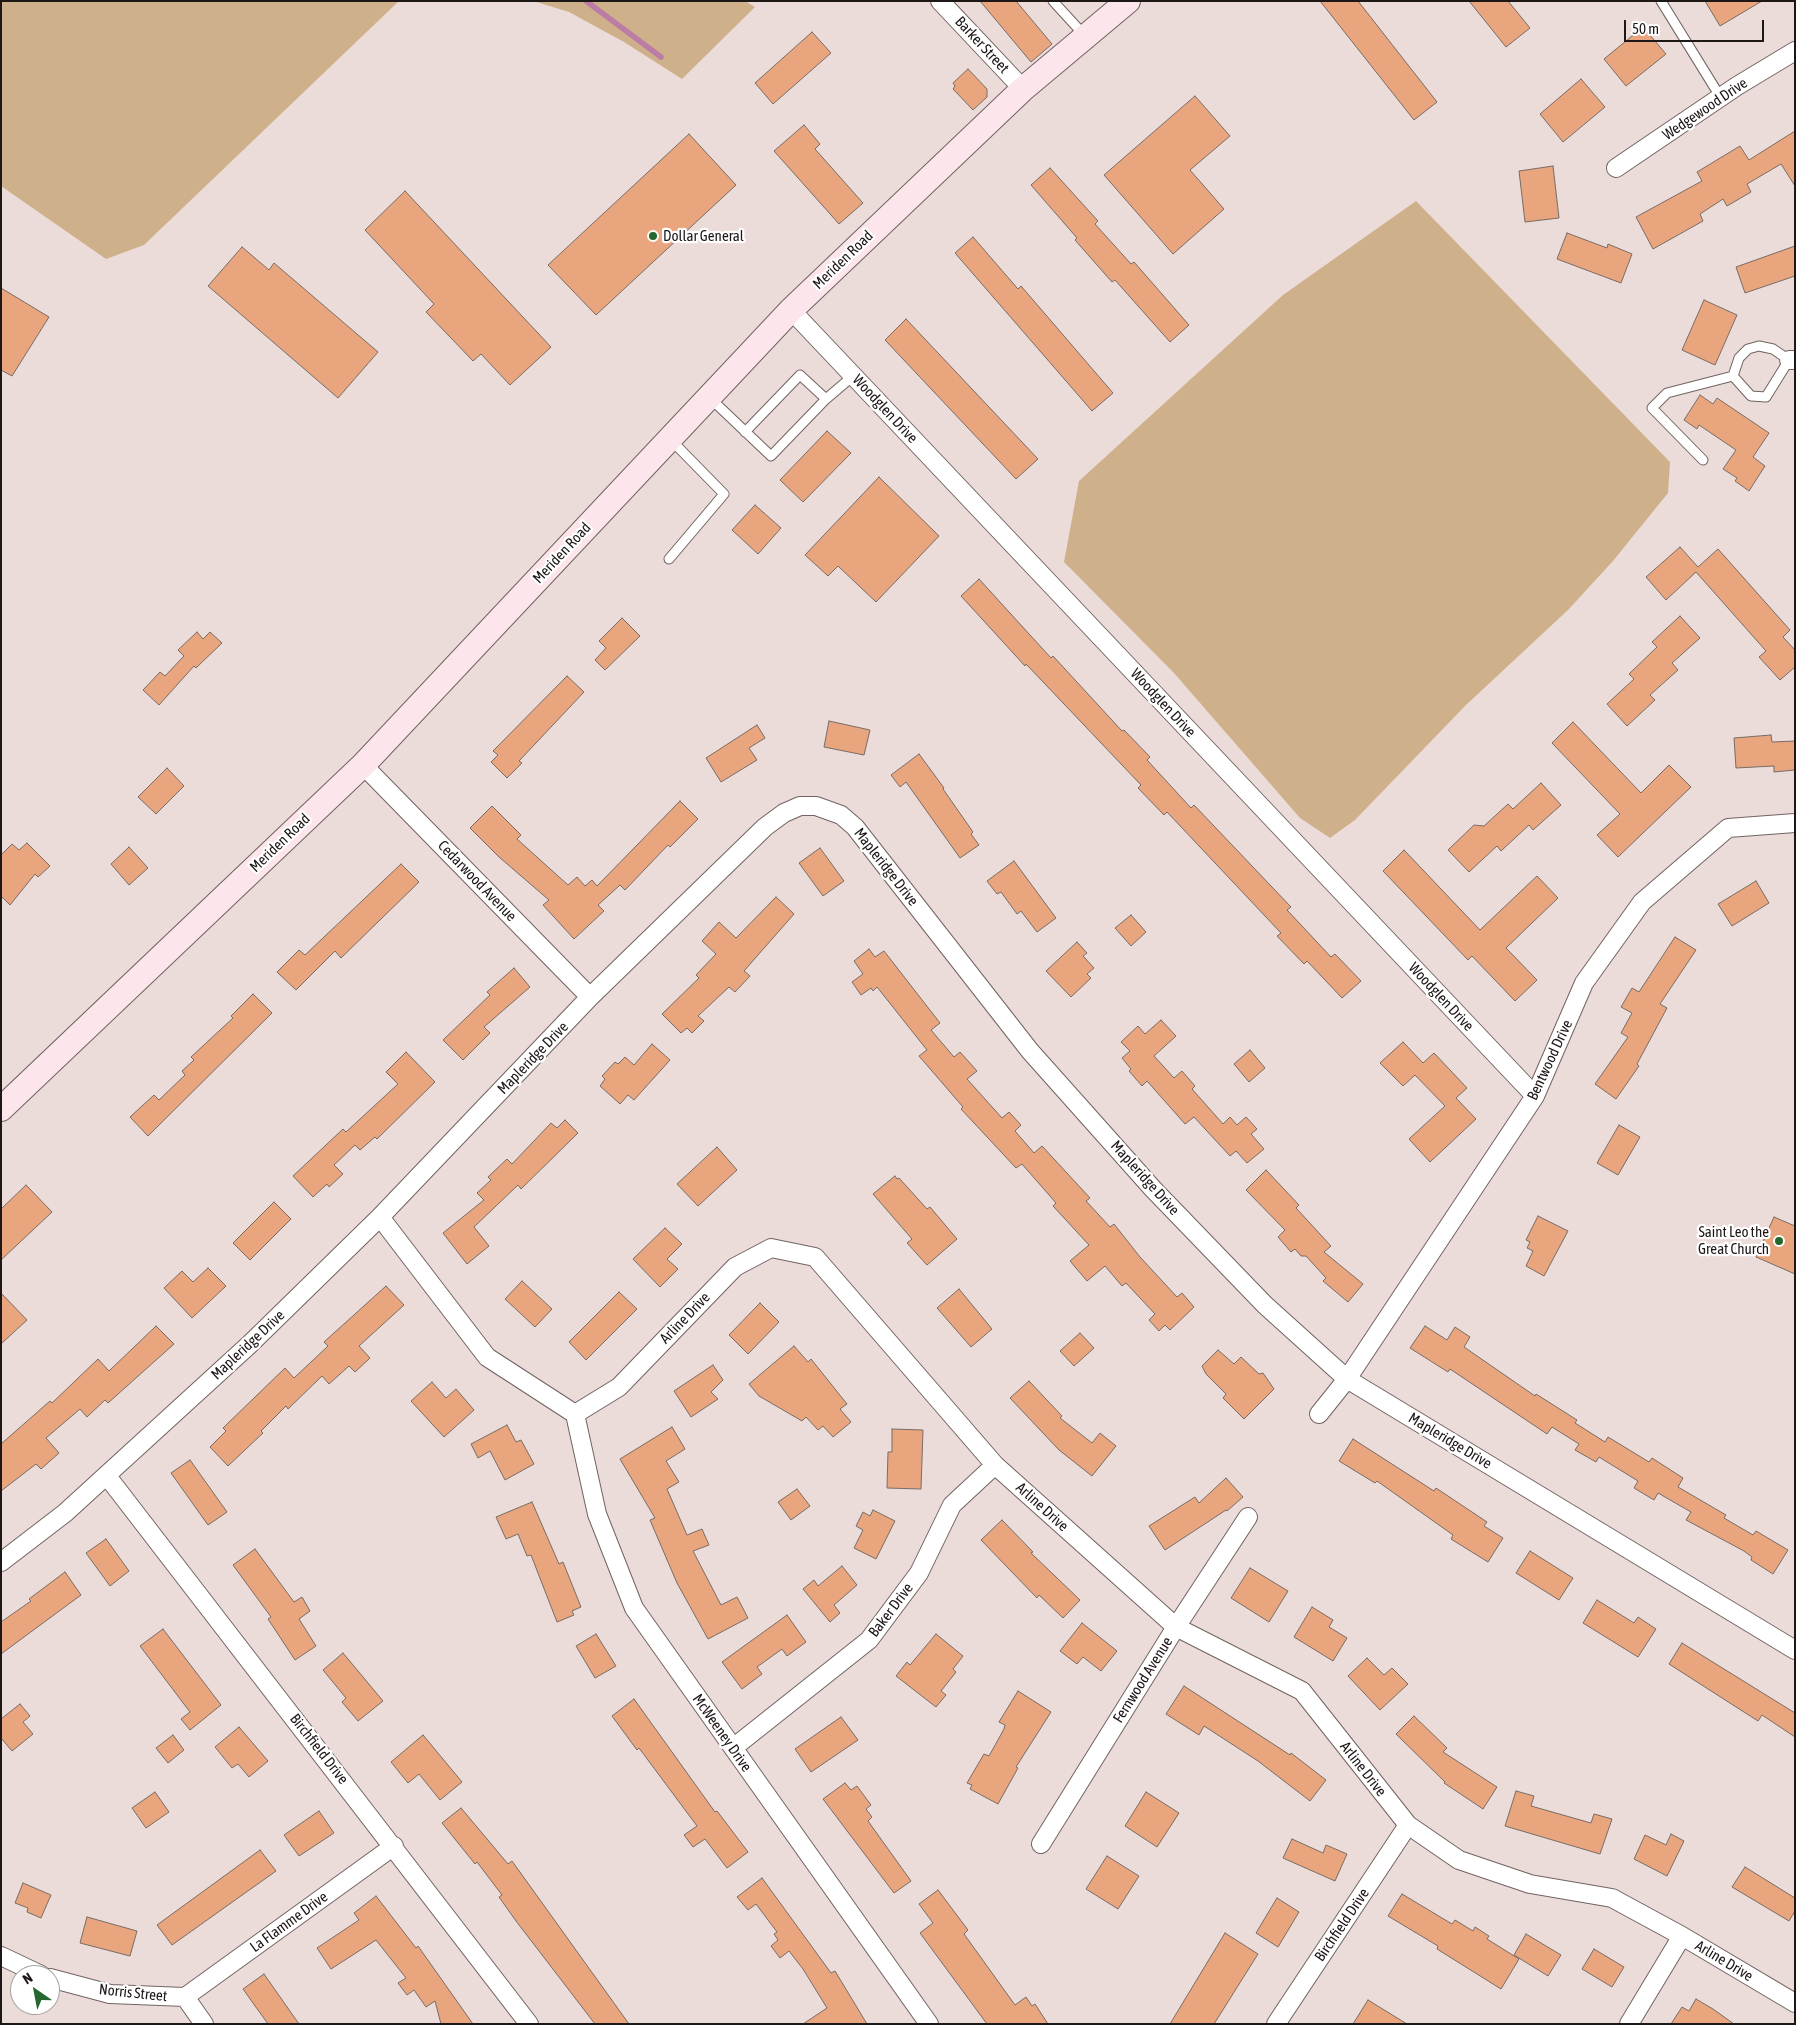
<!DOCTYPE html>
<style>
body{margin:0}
#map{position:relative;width:1796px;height:2025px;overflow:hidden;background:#ecdcd9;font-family:"Asap Condensed",sans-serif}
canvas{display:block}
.frame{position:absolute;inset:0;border:2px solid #1d1716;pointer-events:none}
.north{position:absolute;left:10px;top:1965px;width:50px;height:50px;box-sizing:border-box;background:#fff;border:1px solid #a5a2a2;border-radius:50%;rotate:327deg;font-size:14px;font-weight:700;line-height:20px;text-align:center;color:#1d1716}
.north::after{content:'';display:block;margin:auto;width:18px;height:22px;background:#266730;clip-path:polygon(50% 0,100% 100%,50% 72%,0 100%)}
.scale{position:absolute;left:1624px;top:20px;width:140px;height:22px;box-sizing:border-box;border:2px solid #1d1716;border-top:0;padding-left:6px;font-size:15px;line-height:18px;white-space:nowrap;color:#1d1716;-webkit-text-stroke:4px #fff;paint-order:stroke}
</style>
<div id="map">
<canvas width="1796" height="2025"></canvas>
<div class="frame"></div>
<div class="north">N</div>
<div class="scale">50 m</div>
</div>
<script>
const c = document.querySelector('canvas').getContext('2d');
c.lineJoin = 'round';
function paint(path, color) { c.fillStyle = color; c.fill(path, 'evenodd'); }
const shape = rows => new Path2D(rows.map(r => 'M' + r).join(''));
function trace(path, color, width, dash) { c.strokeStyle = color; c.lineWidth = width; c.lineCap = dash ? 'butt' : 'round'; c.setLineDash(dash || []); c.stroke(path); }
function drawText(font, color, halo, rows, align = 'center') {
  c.font = font + ' "Asap Condensed",sans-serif'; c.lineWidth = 4.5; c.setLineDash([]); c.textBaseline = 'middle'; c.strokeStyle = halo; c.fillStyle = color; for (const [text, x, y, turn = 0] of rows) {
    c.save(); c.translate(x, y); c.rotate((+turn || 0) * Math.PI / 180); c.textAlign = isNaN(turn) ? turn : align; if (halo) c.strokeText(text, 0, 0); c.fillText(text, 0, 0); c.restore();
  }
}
const green = shape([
 [1,1,399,1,144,245,106,259,1,186],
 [533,1,745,1,755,7,682,79,624,42,569,12],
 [1416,201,1670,462,1668,493,1613,561,1568,610,1466,705,1355,820,1330,838,1300,818,1174,673,1064,562,1079,481,1283,295]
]);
const stream = shape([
 [586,1,661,57]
]);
const building = shape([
 [980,1,1016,1,1052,44,1031,62,980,1],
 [1320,1,1358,1,1437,102,1414,120,1320,1],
 [1469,1,1508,1,1530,28,1506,47,1469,1],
 [1705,1,1762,1,1720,26,1705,1],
 [1643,27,1666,54,1626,86,1604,59,1643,27],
 [812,32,831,53,773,104,755,83,812,32],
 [968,69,987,89,987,97,973,110,953,89,955,86,953,83,968,69],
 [1581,79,1605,107,1563,142,1540,114,1581,79],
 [1195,96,1230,136,1190,170,1224,209,1173,254,1104,175,1195,96],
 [804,125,820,144,815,149,863,203,839,224,774,151,804,125],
 [1795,131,1795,186,1781,164,1747,184,1751,192,1727,206,1723,199,1700,214,1703,221,1653,249,1636,217,1702,181,1697,172,1740,146,1749,160,1795,131],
 [689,134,736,185,596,315,548,265,689,134],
 [1553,166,1559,218,1525,222,1519,171,1553,166],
 [1050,168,1098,221,1095,224,1131,264,1134,262,1189,325,1170,342,1115,280,1112,282,1075,240,1077,238,1031,185,1050,168],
 [405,191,551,347,510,385,481,354,473,361,426,312,434,304,365,230,405,191],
 [1567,233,1607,248,1608,244,1632,254,1621,283,1557,259,1567,233],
 [973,237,1018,289,1021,286,1113,393,1092,411,955,253,973,237],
 [1795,246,1795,276,1745,293,1736,267,1795,246],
 [242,247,269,270,274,263,378,352,338,398,208,286,242,247],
 [1,288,49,317,12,376,1,370,1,288],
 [1704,300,1737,315,1715,365,1682,350,1704,300],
 [906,319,1038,459,1016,479,885,340,906,319],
 [1700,395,1713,404,1717,398,1769,433,1753,457,1765,466,1749,491,1735,481,1737,478,1723,469,1736,450,1699,425,1697,429,1684,420,1700,395],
 [827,431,851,453,803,502,780,480,827,431],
 [879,477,939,536,876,602,838,566,828,576,805,555,879,477],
 [755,505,781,528,758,554,732,530,755,505],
 [1680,547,1698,567,1718,549,1790,630,1783,637,1795,650,1795,667,1780,680,1759,657,1766,651,1696,572,1666,600,1646,577,1680,547],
 [979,579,1051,658,1053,656,1122,731,1124,730,1150,757,1147,760,1191,808,1194,805,1291,907,1287,910,1331,957,1335,954,1361,981,1342,998,1307,961,1304,964,1277,936,1281,933,1167,812,1164,815,1138,788,1141,785,1026,664,1025,666,961,596,979,579],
 [1680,616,1700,638,1672,663,1678,670,1650,695,1655,700,1627,726,1607,704,1634,679,1629,674,1657,647,1652,642,1680,616],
 [622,618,640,636,605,670,595,660,606,648,599,641,622,618],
 [197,632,203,639,210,632,222,643,196,668,194,666,159,705,143,690,160,672,165,676,184,656,178,650,197,632],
 [567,676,584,692,519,761,522,763,507,778,491,762,498,755,493,751,567,676],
 [829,721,870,730,864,755,824,747,829,721],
 [1573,722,1641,793,1669,765,1691,787,1618,857,1597,835,1620,814,1552,743,1573,722],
 [757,725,765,738,749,748,757,760,721,782,706,758,757,725],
 [1771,735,1772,742,1795,741,1795,770,1774,772,1774,766,1736,768,1734,738,1771,735],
 [919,754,944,788,943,789,973,832,971,834,979,845,960,858,906,782,900,787,891,775,919,754],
 [167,768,184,786,156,814,138,797,167,768],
 [1541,783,1561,805,1533,830,1529,825,1501,851,1497,846,1469,872,1448,850,1474,825,1484,826,1508,804,1513,809,1541,783],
 [680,801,698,819,670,847,668,845,625,890,620,885,598,905,604,911,574,939,543,905,549,900,499,857,470,828,492,806,521,835,517,839,568,885,577,877,585,886,592,880,597,886,680,801],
 [27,843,50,866,38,877,35,874,10,905,1,896,1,855,12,844,19,850,27,843],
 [129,847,148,868,129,885,111,864,129,847],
 [820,848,844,881,823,896,799,863,820,848],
 [1404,850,1480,930,1537,876,1558,898,1506,948,1537,980,1515,1001,1472,956,1468,960,1383,871,1404,850],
 [1014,861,1056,918,1037,932,1021,911,1017,914,1001,892,997,894,987,881,1014,861],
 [401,864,419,882,341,958,335,951,296,990,277,972,299,950,305,955,401,864],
 [1756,881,1769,903,1732,926,1718,904,1756,881],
 [776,897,794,914,744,971,750,976,735,992,729,987,698,1016,704,1021,692,1033,687,1028,681,1033,662,1014,699,978,696,975,716,954,702,941,719,922,736,938,776,897],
 [1131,915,1146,932,1131,946,1115,928,1131,915],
 [1675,937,1696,950,1660,1004,1667,1008,1637,1064,1639,1066,1616,1099,1595,1084,1628,1037,1621,1033,1632,1013,1621,1007,1632,988,1639,992,1675,937],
 [1077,942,1087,953,1083,956,1094,968,1087,974,1091,978,1071,997,1046,971,1077,942],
 [869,949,875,957,884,951,940,1023,931,1030,954,1057,960,1052,977,1071,967,1079,1002,1118,1009,1112,1021,1125,1015,1131,1034,1153,1042,1146,1090,1198,1086,1201,1110,1227,1114,1224,1140,1257,1177,1297,1182,1293,1194,1307,1170,1330,1165,1325,1159,1331,1149,1320,1155,1314,1126,1283,1122,1286,1105,1266,1087,1281,1070,1261,1089,1245,1053,1206,1056,1203,1022,1164,1016,1168,961,1109,963,1107,919,1056,927,1050,877,987,873,991,871,988,861,995,852,982,863,974,854,961,869,949],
 [514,968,530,987,484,1027,490,1033,463,1060,443,1040,490,995,487,992,514,968],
 [253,994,272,1013,148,1136,130,1117,154,1095,159,1100,185,1075,182,1071,194,1060,191,1057,233,1018,231,1016,253,994],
 [1161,1020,1176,1036,1154,1056,1174,1078,1182,1071,1195,1086,1192,1089,1223,1124,1230,1117,1237,1125,1246,1117,1257,1129,1251,1134,1264,1149,1247,1163,1236,1151,1230,1156,1194,1117,1185,1124,1147,1081,1142,1086,1129,1071,1131,1069,1122,1058,1130,1051,1121,1042,1138,1026,1145,1034,1161,1020],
 [1403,1042,1423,1063,1434,1053,1467,1088,1456,1098,1476,1119,1430,1162,1409,1139,1445,1106,1415,1075,1403,1086,1380,1063,1403,1042],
 [652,1044,670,1060,634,1100,628,1095,620,1104,600,1086,605,1079,602,1076,615,1062,618,1064,625,1057,634,1065,652,1044],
 [1250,1050,1265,1068,1249,1082,1234,1064,1250,1050],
 [406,1052,435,1082,377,1139,375,1137,360,1150,355,1145,334,1165,343,1174,329,1187,327,1184,313,1197,293,1176,343,1129,346,1132,398,1084,386,1072,406,1052],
 [565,1120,578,1133,521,1189,518,1185,474,1227,489,1246,467,1264,443,1233,484,1200,477,1193,491,1180,488,1177,507,1159,512,1164,551,1123,557,1128,565,1120],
 [1619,1125,1640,1137,1618,1175,1597,1163,1619,1125],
 [717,1147,737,1170,698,1206,677,1184,717,1147],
 [1266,1170,1299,1205,1296,1208,1331,1246,1324,1252,1363,1284,1348,1302,1323,1281,1326,1278,1306,1256,1301,1256,1295,1249,1291,1252,1278,1237,1285,1230,1246,1190,1266,1170],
 [895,1176,897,1179,899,1178,927,1209,930,1207,957,1239,927,1265,907,1243,912,1239,873,1194,895,1176],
 [26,1185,52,1212,1,1260,1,1209,26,1185],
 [274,1202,291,1219,250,1260,233,1243,274,1202],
 [1538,1216,1568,1231,1544,1276,1526,1266,1533,1251,1527,1248,1530,1242,1526,1240,1538,1216],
 [1774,1217,1795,1226,1795,1274,1756,1257,1774,1217],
 [665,1228,682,1244,667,1259,678,1269,660,1287,633,1259,665,1228],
 [208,1268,226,1286,192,1318,164,1288,182,1271,193,1282,208,1268],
 [522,1281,552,1309,535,1327,505,1299,522,1281],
 [386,1286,404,1305,359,1346,370,1358,355,1372,349,1366,329,1384,322,1376,288,1409,286,1406,261,1431,263,1433,228,1466,210,1447,226,1431,223,1428,285,1368,294,1378,328,1346,324,1342,386,1286],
 [959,1289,992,1329,971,1347,937,1308,959,1289],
 [619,1292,637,1309,586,1360,569,1342,619,1292],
 [1,1293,27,1320,1,1344,1,1293],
 [760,1303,779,1322,748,1354,729,1335,760,1303],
 [156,1326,174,1344,108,1403,105,1400,87,1417,80,1409,46,1438,59,1453,41,1469,36,1464,1,1491,1,1444,50,1401,52,1403,98,1359,109,1371,156,1326],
 [1425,1326,1447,1340,1455,1327,1470,1337,1464,1347,1535,1396,1536,1394,1577,1420,1575,1423,1605,1442,1608,1437,1649,1462,1652,1458,1683,1478,1678,1487,1726,1515,1724,1518,1753,1535,1756,1531,1788,1550,1773,1574,1751,1560,1752,1557,1744,1551,1686,1520,1691,1512,1658,1493,1654,1500,1634,1488,1638,1481,1599,1457,1596,1462,1575,1450,1579,1444,1552,1427,1547,1434,1450,1369,1448,1372,1410,1348,1425,1326],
 [1080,1333,1094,1348,1074,1366,1060,1351,1080,1333],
 [794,1346,808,1362,811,1359,847,1404,840,1409,851,1422,833,1437,823,1426,818,1430,806,1417,802,1421,759,1396,749,1384,794,1346],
 [1218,1350,1234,1364,1241,1357,1259,1374,1263,1373,1274,1389,1244,1419,1223,1398,1226,1394,1206,1374,1202,1366,1218,1350],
 [713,1365,723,1380,711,1392,718,1399,691,1417,674,1391,713,1365],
 [1029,1381,1062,1416,1060,1418,1092,1443,1100,1433,1116,1446,1092,1476,1059,1450,1010,1398,1029,1381],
 [432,1382,446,1398,456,1389,474,1410,444,1437,411,1401,432,1382],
 [507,1425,516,1442,521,1440,534,1464,505,1480,490,1451,478,1458,471,1444,507,1425],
 [672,1427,685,1449,666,1461,679,1482,667,1489,687,1535,702,1529,709,1545,693,1551,721,1605,737,1597,748,1618,708,1639,677,1583,650,1520,655,1518,620,1459,672,1427],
 [892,1429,923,1430,921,1489,887,1488,888,1452,892,1452,892,1429],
 [1353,1439,1434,1491,1436,1488,1487,1522,1484,1526,1503,1538,1488,1562,1451,1539,1453,1535,1377,1481,1375,1483,1339,1461,1353,1439],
 [190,1460,227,1512,208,1525,171,1473,190,1460],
 [1226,1478,1243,1497,1227,1511,1226,1510,1165,1550,1149,1526,1195,1497,1199,1503,1226,1478],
 [797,1489,810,1506,791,1520,778,1502,797,1489],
 [532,1502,559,1564,563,1562,581,1607,572,1611,574,1615,557,1622,531,1555,527,1556,518,1534,506,1539,496,1517,532,1502],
 [873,1510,895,1521,876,1559,854,1548,863,1530,856,1526,863,1512,870,1516,873,1510],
 [1002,1520,1033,1552,1031,1553,1080,1600,1063,1618,1039,1595,1037,1598,981,1540,1002,1520],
 [106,1539,129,1571,110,1586,86,1553,106,1539],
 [255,1549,294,1602,302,1597,310,1611,299,1619,316,1646,295,1660,268,1619,271,1617,233,1565,255,1549],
 [1530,1551,1573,1578,1559,1600,1516,1573,1530,1551],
 [842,1566,857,1585,834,1605,840,1613,830,1622,803,1589,814,1580,818,1586,842,1566],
 [1250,1568,1288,1591,1269,1622,1231,1598,1250,1568],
 [65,1572,81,1595,1,1654,1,1622,31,1601,29,1599,65,1572],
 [1597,1600,1634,1623,1638,1617,1656,1629,1638,1657,1583,1623,1597,1600],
 [1312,1607,1333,1620,1329,1627,1347,1638,1333,1661,1294,1637,1312,1607],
 [787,1615,806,1642,787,1656,782,1649,757,1667,762,1674,742,1689,722,1662,787,1615],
 [1082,1623,1117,1651,1101,1671,1083,1657,1077,1664,1060,1651,1082,1623],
 [163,1629,221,1705,190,1730,181,1719,190,1712,140,1646,163,1629],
 [596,1634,616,1666,595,1678,576,1646,596,1634],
 [936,1634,963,1656,953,1669,956,1672,941,1691,946,1695,936,1707,896,1676,907,1662,910,1665,936,1634],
 [1682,1643,1795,1713,1795,1737,1762,1715,1758,1721,1669,1664,1682,1643],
 [343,1653,383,1701,358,1721,342,1702,346,1698,323,1670,343,1653],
 [1367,1658,1384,1675,1392,1668,1408,1684,1380,1710,1348,1676,1367,1658],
 [1184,1686,1290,1755,1291,1753,1326,1780,1310,1801,1258,1761,1204,1726,1199,1735,1166,1714,1184,1686],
 [1018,1691,1051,1712,1016,1767,1018,1768,998,1804,970,1789,972,1785,967,1783,984,1754,989,1756,1004,1729,1005,1725,999,1722,1018,1691],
 [634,1699,715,1812,717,1811,748,1852,727,1868,705,1839,693,1847,684,1835,697,1826,639,1748,637,1750,612,1716,634,1699],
 [20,1704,30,1716,23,1722,33,1734,12,1751,1,1738,1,1719,20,1704],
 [1414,1716,1447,1748,1443,1752,1497,1787,1483,1809,1444,1783,1445,1782,1396,1734,1414,1716],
 [841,1717,858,1740,811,1772,795,1749,841,1717],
 [239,1727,268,1761,249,1777,238,1764,232,1768,215,1747,239,1727],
 [173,1735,184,1750,168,1763,156,1748,173,1735],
 [423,1735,462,1782,440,1800,419,1774,408,1783,391,1762,423,1735],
 [845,1783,851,1790,857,1786,871,1805,866,1809,872,1817,868,1821,911,1881,894,1893,823,1799,845,1783],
 [1516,1791,1534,1796,1531,1806,1591,1823,1594,1814,1612,1819,1600,1854,1505,1826,1516,1791],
 [155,1792,169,1812,146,1828,132,1808,155,1792],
 [1146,1792,1179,1813,1157,1847,1125,1826,1146,1792],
 [461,1808,508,1864,512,1861,629,2024,595,2024,516,1921,499,1897,502,1895,477,1862,475,1864,442,1823,461,1808],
 [319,1811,334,1833,299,1856,284,1835,319,1811],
 [1671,1834,1684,1841,1667,1876,1634,1859,1645,1835,1666,1845,1671,1834],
 [1292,1839,1323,1853,1326,1845,1347,1854,1335,1881,1283,1858,1292,1839],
 [260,1850,276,1871,172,1945,157,1925,260,1850],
 [1107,1856,1139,1876,1118,1909,1086,1889,1107,1856],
 [1745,1867,1795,1898,1795,1911,1789,1921,1732,1887,1745,1867],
 [762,1878,831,1973,835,1971,867,2024,803,2024,827,2008,803,1969,789,1951,780,1958,771,1946,778,1940,774,1934,777,1932,756,1904,748,1910,737,1897,762,1878],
 [23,1883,51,1895,41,1918,27,1912,28,1908,15,1903,23,1883],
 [938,1890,968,1930,964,1934,1015,2005,1026,1997,1032,2006,1035,2004,1048,2024,987,2024,920,1933,933,1923,919,1904,938,1890],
 [1402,1894,1452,1924,1455,1920,1473,1931,1475,1927,1489,1936,1487,1939,1519,1959,1501,1989,1437,1949,1438,1946,1388,1916,1402,1894],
 [376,1896,416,1948,418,1946,473,2024,441,2024,435,2001,426,2007,414,1990,407,1995,398,1983,406,1978,376,1940,331,1969,317,1948,359,1920,354,1913,376,1896],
 [1277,1898,1299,1912,1278,1947,1256,1933,1277,1898],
 [87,1917,137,1931,130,1956,80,1943,87,1917],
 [1225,1933,1258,1954,1214,2024,1170,2024,1225,1933],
 [1526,1934,1561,1955,1548,1976,1514,1955,1526,1934],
 [1594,1949,1624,1967,1612,1987,1582,1969,1594,1949],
 [264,1974,299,2024,268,2024,243,1989,264,1974],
 [1696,1999,1713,2009,1734,2024,1671,2024,1682,2007,1689,2011,1696,1999],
 [1368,2000,1407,2024,1353,2024,1368,2000]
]);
const service = shape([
 [1053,1,1085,36],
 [1661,1,1721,98],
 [1759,346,1773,349,1789,360,1766,397,1751,396,1733,376,1739,358,1748,349,1759,346],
 [710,398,771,456,826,399,853,376],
 [745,432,800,375,826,399],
 [1703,460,1652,408,1667,393,1733,376],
 [669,559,724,494,670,439]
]);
const minor = shape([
 [940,1,1023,89],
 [1616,168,1737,86,1795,51],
 [791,310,1535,1096],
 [1789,360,1795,360],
 [363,765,590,997],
 [380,1217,487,1357,575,1414],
 [575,1414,619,1387,735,1267,771,1248,815,1257,995,1465,1176,1627,1302,1691,1408,1825,1459,1860,1530,1884,1612,1898,1682,1936,1795,2003],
 [575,1414,597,1514,634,1608,929,2024],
 [1319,1414,1347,1379,1535,1096,1584,983,1642,902,1728,828,1795,823],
 [107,1476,529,2024],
 [1,1562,65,1513,250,1344,380,1217,590,997,765,827,784,813,800,806,816,806,841,815,855,827,1030,1051,1153,1189,1265,1305,1347,1379,1795,1650],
 [733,1748,869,1640,919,1573,952,1505,995,1465],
 [1041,1844,1176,1627,1248,1517],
 [1,1956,41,1975],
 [50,1978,110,1994,185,1997,204,2024],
 [185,1997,394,1846],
 [1276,2024,1408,1825],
 [1629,2024,1682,1936]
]);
const secondary = shape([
 [1,1109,363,765,791,310,1023,89,1128,1]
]);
const markers = [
 [653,236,5,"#266730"],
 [1779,1241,5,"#266730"]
];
const streetNames = [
 ["Barker Street",982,45,47],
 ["Wedgewood Drive",1705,109,-34],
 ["Meriden Road",843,260,-44],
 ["Woodglen Drive",885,409,47],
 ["Meriden Road",562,553,-47],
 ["Woodglen Drive",1163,703,47],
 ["Meriden Road",280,843,-44],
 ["Mapleridge Drive",886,867,52],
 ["Cedarwood Avenue",477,881,46],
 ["Woodglen Drive",1441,997,47],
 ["Mapleridge Drive",533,1058,-46],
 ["Bentwood Drive",1550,1060,-65],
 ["Mapleridge Drive",1145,1178,48],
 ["Arline Drive",685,1318,-46],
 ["Mapleridge Drive",248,1345,-43],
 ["Mapleridge Drive",1450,1441,31],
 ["Arline Drive",1042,1507,42],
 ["Baker Drive",891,1610,-53],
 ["Fernwood Avenue",1143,1680,-58],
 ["McWeeney Drive",722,1733,55],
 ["Birchfield Drive",319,1749,52],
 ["Arline Drive",1363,1769,52],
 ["La Flamme Drive",289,1922,-36],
 ["Birchfield Drive",1342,1925,-56],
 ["Arline Drive",1724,1961,31],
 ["Norris Street",133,1993,6]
];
const poiNames = [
 ["Dollar General",663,236],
 ["Saint Leo the",1769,1232,"right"],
 ["Great Church",1769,1249,"right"]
];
paint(green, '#ceb18b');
trace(stream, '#bb7ca5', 5.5);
paint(building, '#e8a57e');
trace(building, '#776c65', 1);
trace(service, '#716361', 11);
trace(minor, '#716361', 20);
trace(secondary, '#716361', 26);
trace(service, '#fff', 9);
trace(minor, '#fff', 18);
trace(secondary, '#fde6eb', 24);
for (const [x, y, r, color] of markers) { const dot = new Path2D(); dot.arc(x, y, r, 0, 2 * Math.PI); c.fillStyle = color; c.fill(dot); trace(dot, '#fff', 2); }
drawText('15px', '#1d1716', '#fff', streetNames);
drawText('15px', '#1d1716', '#fff', poiNames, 'left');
</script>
